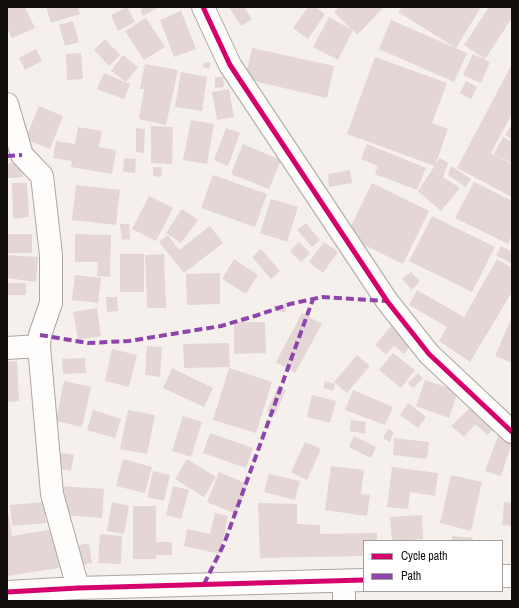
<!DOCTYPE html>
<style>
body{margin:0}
#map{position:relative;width:519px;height:608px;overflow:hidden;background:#f5f0eb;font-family:"Archivo Narrow",sans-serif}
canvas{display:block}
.frame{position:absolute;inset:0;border:8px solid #110e0b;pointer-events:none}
.legend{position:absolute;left:363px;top:540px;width:140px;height:52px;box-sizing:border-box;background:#fff;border:1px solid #a09f9d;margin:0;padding:5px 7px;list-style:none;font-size:12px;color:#110e0b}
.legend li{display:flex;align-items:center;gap:8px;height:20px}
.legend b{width:20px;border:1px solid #a09f9d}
</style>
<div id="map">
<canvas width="519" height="608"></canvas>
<div class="frame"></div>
<ul class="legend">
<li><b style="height:5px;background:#d6006c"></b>Cycle path</li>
<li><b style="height:5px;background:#8e44ad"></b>Path</li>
</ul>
</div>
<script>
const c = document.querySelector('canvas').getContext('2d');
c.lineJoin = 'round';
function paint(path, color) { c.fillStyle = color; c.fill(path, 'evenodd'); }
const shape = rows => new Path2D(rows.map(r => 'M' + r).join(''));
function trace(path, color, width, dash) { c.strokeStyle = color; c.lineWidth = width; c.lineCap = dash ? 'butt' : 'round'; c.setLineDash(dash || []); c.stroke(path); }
const building = shape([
 [7,7,25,7,35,28,12,38,7,28],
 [46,7,78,7,80,14,51,23],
 [127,7,135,22,118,31,111,15],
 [145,7,159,7,143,16,140,10],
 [229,7,244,7,252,19,241,26],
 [308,7,315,7,325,14,308,39,293,28],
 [339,7,384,7,357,35,353,30,338,60,313,47,329,17,352,30,334,12],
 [402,7,481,7,456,48,398,12],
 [489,7,511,7,512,18,485,59,464,45],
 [181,11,196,49,174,57,160,20],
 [146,18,165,47,144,60,125,31],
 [391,20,467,53,454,82,379,49],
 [73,21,79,42,65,46,59,25],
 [105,39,120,55,109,66,94,50],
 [252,48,334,66,327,98,245,79],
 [36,49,42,61,25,70,19,58],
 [81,53,83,79,67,80,66,54],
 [473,54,490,62,481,83,463,75],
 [123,55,138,67,126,82,111,71],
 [375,57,447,83,432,123,448,129,435,166,347,134],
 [204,62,211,63,209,69,203,67],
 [145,64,178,70,166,125,139,119,144,89,140,89],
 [512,64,512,114,491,153,512,164,512,197,457,168],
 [181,72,207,77,202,111,175,107],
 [104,73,130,84,124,99,97,89],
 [215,77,223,77,224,87,215,88],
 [466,81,477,87,471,99,460,93],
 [229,89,234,117,217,120,212,92],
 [39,106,63,116,50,149,25,139],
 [191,120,214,124,207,164,183,160],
 [512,124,512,139,505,135],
 [151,126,173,127,172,164,151,163],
 [78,127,102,131,99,147,116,150,112,174,71,167,72,161,53,158,56,141,75,144],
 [136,128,145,129,144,153,136,152],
 [226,128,240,133,228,166,214,160],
 [503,137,512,142,512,163,494,154],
 [243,144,281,160,269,189,231,174],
 [367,144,426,168,417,190,375,174,378,166,361,159],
 [124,158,136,159,135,173,123,172],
 [440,158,448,163,443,177,460,188,441,211,418,191],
 [22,162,23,177,7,178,7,164],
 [451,166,471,179,466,187,448,175],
 [153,167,162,167,161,177,153,176],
 [350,170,352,183,329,187,328,174],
 [213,175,267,194,255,227,201,208],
 [474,182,512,201,512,235,508,244,455,218],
 [12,183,27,183,29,217,13,219],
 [372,183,429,211,403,264,346,236],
 [76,185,120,190,116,225,72,220],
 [149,196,173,208,156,241,132,229],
 [271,199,298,207,287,242,260,233],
 [182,209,198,220,181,243,166,233],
 [432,216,495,247,472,292,409,261],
 [306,223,320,240,312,247,297,230],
 [120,224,129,224,130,239,122,240],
 [210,226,223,243,184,273,159,242,168,235,179,250],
 [7,234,32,234,32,253,7,253],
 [75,234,111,235,110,277,97,276,98,262,75,262],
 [299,242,310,253,301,262,290,251],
 [324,242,338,252,323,273,309,262],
 [501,246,512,252,512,264,496,255],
 [261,249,280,271,271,279,252,257],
 [120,254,144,254,144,292,120,292],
 [164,254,166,308,147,308,145,255],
 [7,255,38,257,36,282,7,278],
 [234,259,258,275,246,294,222,279],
 [497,259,512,268,512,292,470,362,439,341,447,327,409,305,417,290,464,317],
 [411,272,420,281,412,290,402,279],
 [220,273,220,304,187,305,186,274],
 [75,275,101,278,98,303,72,300],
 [8,283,26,283,26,295,8,295],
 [106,297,117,297,118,311,107,312],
 [274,305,286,305,286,312,274,311],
 [97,308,101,336,78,340,73,312],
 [302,313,322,324,295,373,276,362],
 [512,317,512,363,495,356],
 [234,322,265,322,266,353,234,354],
 [391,326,411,345,404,354,394,346,386,354,375,345],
 [229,343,230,367,184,368,183,344],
 [147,346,162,347,160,377,145,375],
 [112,349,137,355,129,387,105,381],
 [393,353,415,370,401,388,379,370],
 [357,355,370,366,347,393,334,382],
 [85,358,86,373,63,374,62,359],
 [17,361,19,401,7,402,7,362],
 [172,368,213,388,204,407,163,388],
 [229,368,272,382,256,433,213,420],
 [418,373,423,378,413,388,408,383],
 [425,380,458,391,449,418,416,406],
 [64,381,91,387,82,427,56,421],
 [325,381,335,384,333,391,323,388],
 [278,387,286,390,275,415,267,411],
 [353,390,393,407,385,425,345,410],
 [312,395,336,401,330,423,307,417],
 [408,403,426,417,418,428,400,415],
 [474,404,496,426,488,435,475,424,464,437,451,426],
 [93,410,121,419,115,438,87,430],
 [128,410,155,415,147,454,120,449],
 [183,416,202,422,191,457,172,451],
 [351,420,366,422,365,434,350,431],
 [388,429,394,432,390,442,383,438],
 [210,433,253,448,246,468,203,453],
 [499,433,512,443,501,476,485,471],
 [354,436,376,447,371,458,349,447],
 [394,438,429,442,427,459,393,455],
 [305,442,321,449,307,480,291,472],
 [57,452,74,455,71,471,54,468],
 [123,459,152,467,145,493,116,486],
 [187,459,216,477,204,497,175,479],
 [331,466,364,470,361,494,370,495,367,516,325,510],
 [392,467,438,473,435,496,410,492,408,509,387,507],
 [153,471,170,475,164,501,147,497],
 [219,472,248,484,236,514,207,502],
 [269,474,300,481,295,500,264,492],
 [451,475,482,482,471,531,440,523],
 [61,486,104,489,102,518,60,515],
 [173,486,189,490,181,519,166,515],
 [44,502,46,523,12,526,10,505],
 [112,502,129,506,124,534,107,531],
 [504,502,512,503,512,526,502,525],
 [258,503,297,504,297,524,320,525,320,534,377,533,377,541,364,541,364,556,260,558],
 [133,506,156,506,156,542,172,542,172,555,156,555,156,559,133,559],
 [215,513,228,516,220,554,184,546,187,529,210,534],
 [7,515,9,515,12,536,53,529,59,568,7,576],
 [422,515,423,539,392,541,390,517],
 [100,534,122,536,121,564,98,563],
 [452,536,473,538,472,541,452,541],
 [89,543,92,563,75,566,72,547]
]);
const minor = shape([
 [203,7,230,65,387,301,429,354,512,432],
 [7,104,22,155,42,176,51,255,51,303,40,335,39,346,7,348],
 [39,346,52,494,78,588],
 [502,576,512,576],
 [344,581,344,601],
 [7,592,78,588,364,580]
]);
const quiet = shape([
 [7,156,22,155],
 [40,335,88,343,129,341,221,326,258,315,290,304,322,297,387,301],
 [204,584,224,544,313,299]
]);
const cycleway = shape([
 [203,7,230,65,387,301,429,354,512,432],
 [7,592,78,588,364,580]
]);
paint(building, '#e3d6d4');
trace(minor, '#aba7a4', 24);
trace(minor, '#fefdfc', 22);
trace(quiet, '#8e44ad', 4, [8, 4]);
trace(cycleway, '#d6006c', 5);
</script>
